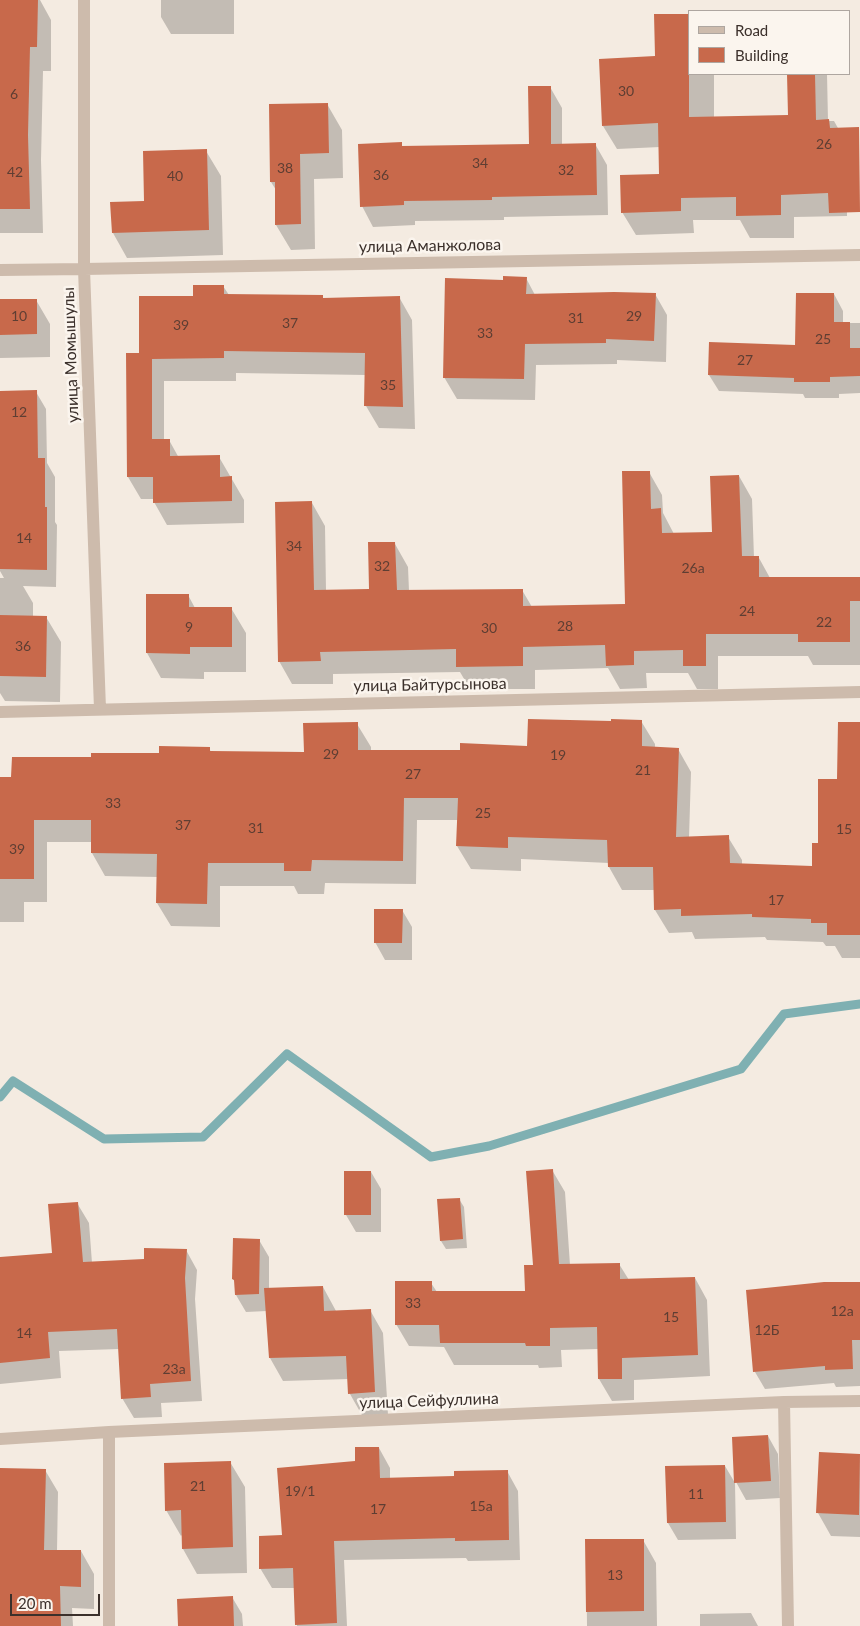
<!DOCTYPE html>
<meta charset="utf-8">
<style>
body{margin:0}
#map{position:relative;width:860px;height:1626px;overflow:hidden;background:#f4ebe1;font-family:Lato,sans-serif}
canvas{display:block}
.legend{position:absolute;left:688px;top:10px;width:162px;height:65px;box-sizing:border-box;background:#fbf5ee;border:1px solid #aea6a0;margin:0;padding:6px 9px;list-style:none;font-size:15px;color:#3b302b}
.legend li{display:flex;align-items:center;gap:10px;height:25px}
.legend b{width:25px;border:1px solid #aea6a0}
.scale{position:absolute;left:10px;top:1594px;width:90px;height:22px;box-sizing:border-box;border:2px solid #3b302b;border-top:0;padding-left:6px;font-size:15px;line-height:18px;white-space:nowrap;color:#3b302b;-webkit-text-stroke:4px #fbf5ee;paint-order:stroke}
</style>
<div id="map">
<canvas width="860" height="1626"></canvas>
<ul class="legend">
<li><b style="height:6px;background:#cdbbac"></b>Road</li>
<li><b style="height:14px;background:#c8694b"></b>Building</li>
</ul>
<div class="scale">20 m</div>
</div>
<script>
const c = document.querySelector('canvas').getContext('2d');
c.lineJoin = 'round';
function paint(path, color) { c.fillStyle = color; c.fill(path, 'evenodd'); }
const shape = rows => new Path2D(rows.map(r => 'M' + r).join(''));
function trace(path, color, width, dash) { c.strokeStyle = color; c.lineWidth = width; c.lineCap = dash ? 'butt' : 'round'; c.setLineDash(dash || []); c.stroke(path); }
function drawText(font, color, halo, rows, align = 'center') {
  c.font = font + ' Lato,sans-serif'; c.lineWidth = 5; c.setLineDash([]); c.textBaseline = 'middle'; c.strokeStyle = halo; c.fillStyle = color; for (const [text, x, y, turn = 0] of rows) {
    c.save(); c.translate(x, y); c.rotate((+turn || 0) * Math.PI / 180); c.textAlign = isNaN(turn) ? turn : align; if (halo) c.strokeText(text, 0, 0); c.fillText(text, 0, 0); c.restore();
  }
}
const shadow = shape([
 [0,0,40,0,51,20,51,71,43,71,41,160,43,233,0,233],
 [161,0,234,0,234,34,171,34,161,17],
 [689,74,714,74,714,118,789,116,788,74,827,74,828,121,834,121,847,144,847,216,794,217,794,238,750,238,740,220,693,220,694,233,636,235,622,212,660,175,660,147,617,149,603,126],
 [550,87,562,108,562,145,595,144,607,165,608,215,504,217,504,220,415,221,415,225,373,227,362,206,401,144,403,147,530,145],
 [327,104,342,130,343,178,314,179,315,249,291,250,276,225,276,190,271,182],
 [206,151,221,176,223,255,127,258,113,233,145,202],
 [526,278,535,295,655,294,667,315,666,362,617,360,617,364,536,365,535,400,457,399,444,377,504,281],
 [223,286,229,295,322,296,324,299,399,297,412,320,415,429,379,428,366,406,366,375,236,373,236,381,164,381,164,440,169,440,179,458,219,457,244,500,244,523,167,525,154,502,154,499,141,499,128,477,140,354,194,298],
 [834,294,843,311,843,323,860,323,860,393,839,394,839,398,805,398,803,394,719,391,709,375,796,346],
 [0,300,36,300,50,324,50,357,0,358],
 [0,392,36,392,46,409,47,463,55,477,55,522,57,525,56,587,23,586,33,603,33,617,46,617,61,642,60,702,5,701,0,693,0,578,4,578,0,571],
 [649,472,662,495,663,513,674,534,713,534,739,476,752,499,754,558,759,558,770,578,860,579,860,665,813,665,808,656,718,656,718,689,697,689,688,673,646,673,647,688,620,689,608,668,535,670,535,689,470,689,460,672,333,674,333,684,292,684,279,661,312,503,325,526,326,591,371,590,395,544,408,567,409,591,522,590,532,607,627,605],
 [188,595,195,608,231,608,246,633,246,672,204,672,204,679,161,678,147,653],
 [641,721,655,744,655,748,678,749,691,772,689,838,728,837,742,860,742,865,813,867,839,781,860,723,860,958,842,958,835,946,826,946,823,942,767,940,765,937,695,939,692,932,669,933,655,910,655,890,622,890,609,867,609,863,521,859,521,871,471,869,457,846,458,820,417,820,416,884,325,883,324,894,298,894,294,886,220,886,220,927,171,926,157,903,158,877,105,876,92,853,92,842,47,842,47,902,24,902,24,922,0,922,0,779,13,779,92,758,160,754,209,748,211,752,305,754,357,724,371,747,371,752,461,752,529,747,612,723],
 [402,910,412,927,412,960,385,960,375,942],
 [552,1170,565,1192,570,1265,619,1264,629,1280,695,1278,707,1300,710,1376,634,1380,634,1400,612,1401,599,1379,598,1349,561,1350,562,1367,539,1368,538,1365,454,1365,444,1347,409,1346,396,1324,431,1283,437,1292,526,1292,534,1266],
 [371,1172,381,1189,381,1232,356,1232,346,1215],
 [459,1199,464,1207,467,1248,446,1249,441,1241],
 [77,1203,89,1223,92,1263,145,1260,186,1250,197,1270,195,1299,202,1401,161,1403,162,1417,134,1418,122,1398,119,1349,59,1351,61,1378,0,1384,0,1258,53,1254],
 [259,1240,269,1257,269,1289,323,1287,336,1311,370,1310,383,1333,388,1415,363,1417,350,1394,349,1379,283,1381,270,1358,267,1311,246,1312,236,1295,236,1284,233,1279],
 [860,1283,860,1386,836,1387,834,1383,765,1389,755,1372,748,1291],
 [768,1436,778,1454,780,1498,746,1500,736,1482],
 [379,1448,390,1468,390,1479,455,1477,507,1471,518,1491,520,1560,468,1561,466,1558,344,1560,347,1626,297,1626,295,1588,272,1588,260,1568,283,1537,356,1462],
 [821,1453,860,1455,860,1537,831,1536,818,1513],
 [230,1462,245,1487,247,1573,197,1574,183,1549,182,1535,181,1536,166,1510],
 [725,1466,735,1483,736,1539,678,1540,668,1523,667,1468],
 [0,1469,45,1470,58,1492,57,1551,81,1551,94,1574,94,1609,72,1608,73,1626,0,1626],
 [586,1540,643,1540,656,1563,657,1626,587,1626],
 [232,1597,242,1614,243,1626,179,1626],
 [751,1613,758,1626,700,1626,700,1614]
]);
const stream = shape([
 [0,1097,13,1081,104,1139,203,1137,287,1054,431,1157,489,1146,741,1069,784,1014,860,1004]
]);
const building = shape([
 [0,0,38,0,37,47,30,47,28,135,30,209,0,209],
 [654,14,689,14,689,117,788,115,787,74,815,74,816,120,829,119,830,128,859,127,860,212,829,213,828,193,781,195,781,215,736,216,736,197,681,198,681,211,621,213,620,175,659,174,658,123,602,126,599,59,655,56],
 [528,86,551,86,551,144,596,143,597,195,492,197,492,200,404,201,404,205,360,207,358,144,402,142,402,146,529,144],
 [328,103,329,153,300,154,301,224,275,225,275,182,270,182,269,104],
 [207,149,209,230,112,233,110,202,144,201,143,151],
 [503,276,527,277,526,294,614,292,656,293,654,341,606,339,606,343,525,344,524,379,443,378,445,278,503,280],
 [193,285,224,285,224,294,323,295,323,298,400,296,403,407,364,406,365,353,224,351,224,358,152,359,152,439,170,439,170,456,220,455,220,477,232,476,232,501,153,503,153,477,127,477,126,353,139,353,139,296,193,296],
 [796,293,834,293,834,322,850,322,850,348,860,348,860,376,830,377,830,382,794,382,794,378,708,375,709,342,795,345],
 [0,299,37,299,37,334,0,335],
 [37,390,38,458,45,458,45,507,47,507,47,570,0,569,0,391],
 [622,471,650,471,651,509,661,508,662,533,712,532,710,476,739,475,742,556,759,556,759,577,860,577,860,601,850,601,850,642,798,642,798,634,706,634,706,666,683,666,683,650,634,651,634,665,606,666,605,645,523,647,523,666,456,667,456,649,320,652,321,661,278,662,275,502,312,501,314,590,369,589,368,542,395,542,397,590,523,589,523,606,625,604],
 [146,594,189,594,189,607,232,607,232,647,190,647,190,654,146,653],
 [0,615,47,616,46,677,0,676],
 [528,719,611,721,611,719,642,720,642,746,679,748,676,837,729,835,730,863,812,866,812,843,818,843,818,779,837,779,838,722,860,722,860,935,827,935,827,923,811,923,811,919,752,917,752,914,681,916,681,909,654,910,653,867,608,867,607,840,508,837,508,848,456,846,458,798,404,798,403,861,312,860,311,871,284,871,284,863,208,863,207,904,156,903,157,854,91,853,91,820,34,820,34,879,0,879,0,777,11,777,12,757,91,757,91,753,159,753,159,746,210,747,210,751,304,752,303,723,358,722,358,750,460,750,460,743,527,746],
 [374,909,403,909,402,943,374,943],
 [553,1169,559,1264,620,1263,620,1279,695,1277,698,1355,622,1358,622,1379,598,1379,597,1327,550,1328,550,1346,526,1346,525,1343,440,1343,439,1325,395,1325,395,1281,432,1281,432,1291,525,1291,524,1265,533,1265,526,1171],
 [344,1171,371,1171,371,1215,344,1215],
 [460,1198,463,1239,440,1241,437,1199],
 [78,1202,83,1262,144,1259,144,1248,187,1249,185,1278,191,1381,150,1384,151,1397,121,1399,117,1329,48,1332,50,1358,0,1363,0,1257,52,1253,48,1204],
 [233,1238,260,1239,259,1294,235,1295,234,1280,232,1279],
 [824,1282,860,1282,860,1340,852,1340,853,1369,825,1370,825,1366,753,1372,746,1290],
 [323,1286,324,1311,371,1309,375,1392,348,1394,346,1356,269,1358,264,1288],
 [768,1435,771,1481,734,1483,732,1437],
 [355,1447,379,1447,380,1478,454,1476,454,1471,508,1470,509,1540,455,1541,455,1538,334,1541,337,1623,295,1625,293,1568,259,1569,259,1536,282,1535,277,1468,355,1461],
 [819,1452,860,1454,859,1515,816,1513],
 [231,1461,233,1547,182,1549,181,1510,165,1511,164,1463],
 [725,1465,726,1522,667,1523,665,1466],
 [0,1468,46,1469,44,1550,81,1550,81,1587,60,1586,61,1626,0,1626],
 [585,1539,644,1539,644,1611,586,1612],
 [233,1596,234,1626,178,1626,177,1599]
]);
const street = shape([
 [84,0,84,269,100,709],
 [0,270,84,269,860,255],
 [0,712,860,692],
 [784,1402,788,1626],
 [0,1439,109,1432,784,1402,860,1401],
 [109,1626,109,1432]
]);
const numberNames = [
 ["30",626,91],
 ["6",14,94],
 ["26",824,144],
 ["34",480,163],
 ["38",285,168],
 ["32",566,170],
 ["42",15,172],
 ["36",381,175],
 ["40",175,176],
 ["10",19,316],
 ["29",634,316],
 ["31",576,318],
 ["37",290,323],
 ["39",181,325],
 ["33",485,333],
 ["25",823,339],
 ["27",745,360],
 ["35",388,385],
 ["12",19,412],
 ["14",24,538],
 ["34",294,546],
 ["32",382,566],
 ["26а",693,568],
 ["24",747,611],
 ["22",824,622],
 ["28",565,626],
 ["9",189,627],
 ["30",489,628],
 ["36",23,646],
 ["29",331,754],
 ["19",558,755],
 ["21",643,770],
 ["27",413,774],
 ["33",113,803],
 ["25",483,813],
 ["37",183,825],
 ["31",256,828],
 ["15",844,829],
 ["39",17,849],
 ["17",776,900],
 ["33",413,1303],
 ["12а",842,1311],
 ["15",671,1317],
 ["12Б",767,1330],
 ["14",24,1333],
 ["23а",174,1369],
 ["21",198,1486],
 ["19/1",300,1491],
 ["11",696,1494],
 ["15а",481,1506],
 ["17",378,1509],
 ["13",615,1575]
];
const streetNames = [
 ["улица Аманжолова",430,246,-1],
 ["улица Момышулы",71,355,-92],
 ["улица Байтурсынова",430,685,-1],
 ["улица Сейфуллина",429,1401,-2]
];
paint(shadow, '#0003');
trace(stream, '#7fb0b2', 9);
paint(building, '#c8694b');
trace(street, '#cdbbac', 12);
drawText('14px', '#5e3e33', null, numberNames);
drawText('16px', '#3b302b', '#fbf5ee', streetNames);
</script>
